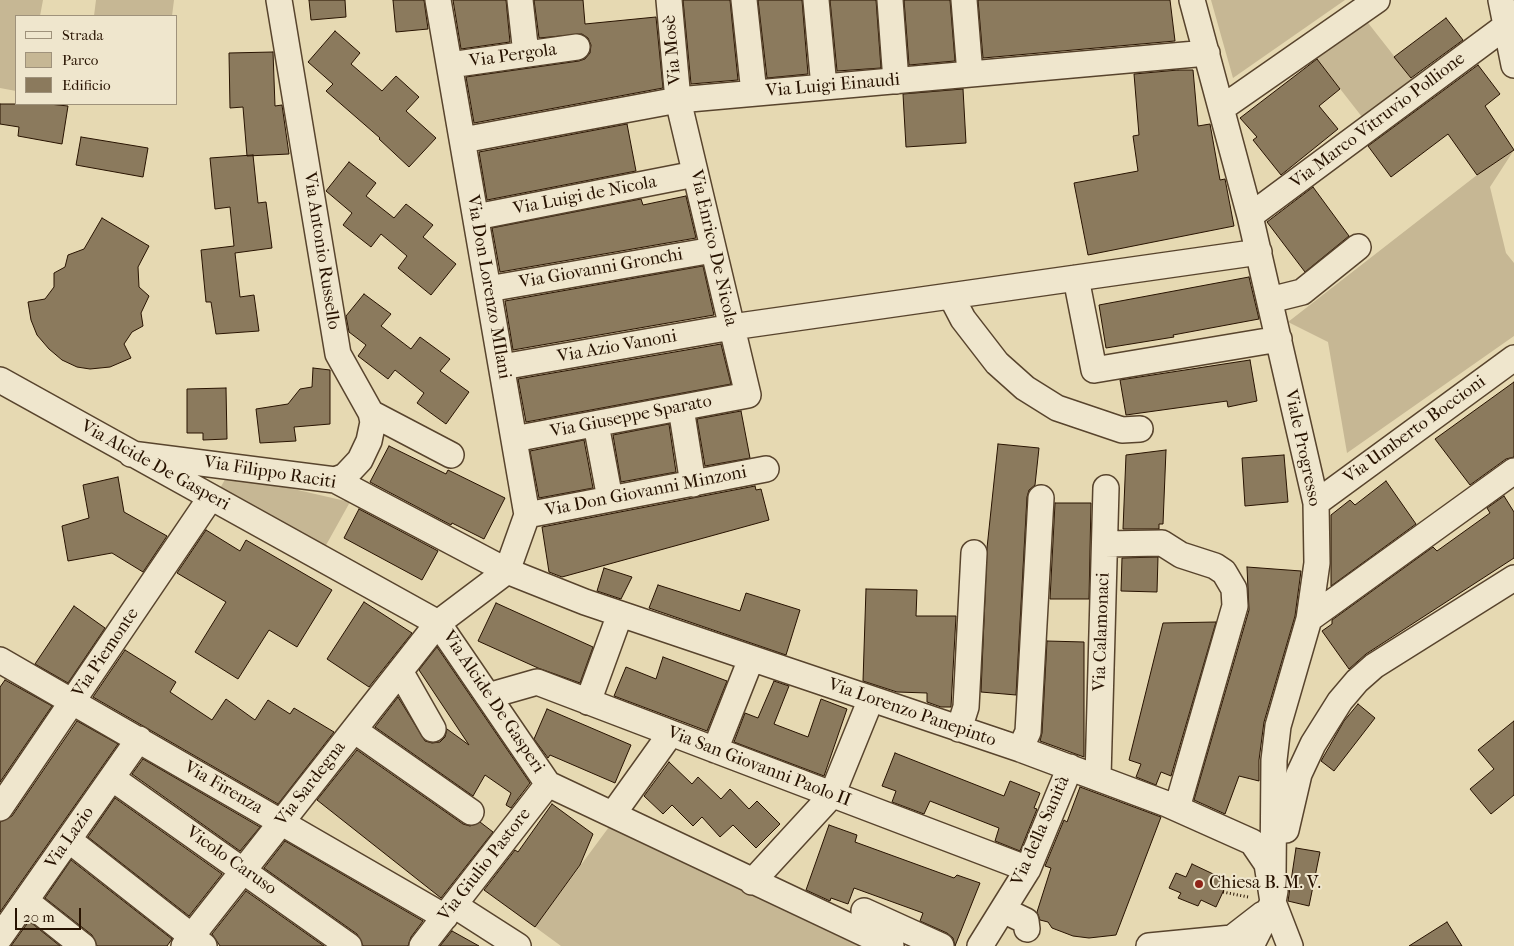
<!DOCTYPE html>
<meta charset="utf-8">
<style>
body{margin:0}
#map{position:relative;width:1514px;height:946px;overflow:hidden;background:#e6d9b2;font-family:"IM FELL French Canon",serif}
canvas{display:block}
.legend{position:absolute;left:15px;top:15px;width:162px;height:90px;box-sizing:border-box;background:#efe6cd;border:1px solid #9f927b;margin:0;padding:6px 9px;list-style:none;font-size:15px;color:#281301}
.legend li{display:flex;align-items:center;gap:10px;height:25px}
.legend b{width:25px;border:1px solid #9f927b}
.scale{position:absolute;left:15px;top:908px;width:66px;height:22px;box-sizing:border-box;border:2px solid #281301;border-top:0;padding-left:6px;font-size:15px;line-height:18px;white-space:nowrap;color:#281301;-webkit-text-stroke:4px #efe6cd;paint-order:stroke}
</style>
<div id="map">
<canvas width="1514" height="946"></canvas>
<ul class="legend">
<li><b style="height:6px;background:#efe6cd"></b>Strada</li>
<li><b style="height:14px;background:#c6b794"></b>Parco</li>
<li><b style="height:14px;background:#8b7a5d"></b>Edificio</li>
</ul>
<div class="scale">20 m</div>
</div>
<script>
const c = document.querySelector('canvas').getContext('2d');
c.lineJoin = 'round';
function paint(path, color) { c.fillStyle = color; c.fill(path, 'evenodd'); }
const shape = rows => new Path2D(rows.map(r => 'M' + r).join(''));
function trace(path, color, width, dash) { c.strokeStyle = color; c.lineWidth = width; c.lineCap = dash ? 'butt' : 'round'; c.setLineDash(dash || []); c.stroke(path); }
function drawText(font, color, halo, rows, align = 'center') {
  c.font = font + ' "IM FELL French Canon",serif'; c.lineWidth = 4; c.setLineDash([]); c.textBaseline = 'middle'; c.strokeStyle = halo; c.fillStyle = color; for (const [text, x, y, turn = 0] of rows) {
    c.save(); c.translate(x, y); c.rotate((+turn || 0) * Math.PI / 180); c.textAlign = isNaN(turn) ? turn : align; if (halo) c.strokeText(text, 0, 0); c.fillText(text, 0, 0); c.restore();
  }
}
const green = shape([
 [0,0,43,0,40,16,16,16,16,91,0,88],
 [96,0,174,0,172,16,94,16],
 [1211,0,1345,0,1233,78],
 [1365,19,1416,84,1366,122,1316,58],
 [1514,150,1490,187,1506,253,1514,263,1514,336,1347,453,1328,342,1288,322,1477,175],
 [228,474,350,502,325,547,218,492],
 [609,827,870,946,561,946,535,927]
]);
const building = shape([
 [309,0,345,0,346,17,311,20,309,0],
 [393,0,424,0,428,29,396,32,393,0],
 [453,0,506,0,510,42,461,49,453,0],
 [534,0,583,0,585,24,656,17,663,88,474,123,466,77,579,61,585,59,590,53,591,45,588,38,582,34,539,38,534,0],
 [683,0,730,0,738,80,691,84,683,0],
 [758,0,802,0,808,74,767,78,758,0],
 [830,0,876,0,881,68,837,71,830,0],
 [904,0,950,0,955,61,909,65,904,0],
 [978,0,1170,0,1175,41,983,58,978,0],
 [1446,18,1463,40,1411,78,1394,57,1446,18],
 [335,31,360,53,351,64,382,91,396,76,419,97,406,111,436,138,409,167,379,139,380,138,326,91,333,84,308,62,335,31],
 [273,52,275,106,282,105,289,154,247,156,243,107,230,108,229,53,273,52],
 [1317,59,1340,89,1319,106,1338,129,1281,175,1253,140,1257,137,1240,118,1317,59],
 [1478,65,1500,94,1485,106,1514,150,1477,175,1448,134,1391,177,1368,146,1478,65],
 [1178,70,1193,70,1198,126,1210,124,1220,180,1225,179,1234,226,1088,255,1074,183,1138,171,1133,136,1139,135,1134,74,1178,70],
 [963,89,966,143,906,147,903,94,963,89],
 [0,104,49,104,68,106,62,144,18,136,19,127,0,124,0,104],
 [627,124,636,171,487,200,479,152,627,124],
 [81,137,148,148,143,177,76,165,81,137],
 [253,155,258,203,266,202,272,248,235,253,240,297,254,295,259,331,216,334,211,302,206,302,201,250,234,246,230,207,215,209,210,158,253,155],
 [349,162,376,183,366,196,394,218,406,204,433,225,423,237,456,264,431,295,398,268,407,256,381,234,371,247,343,225,352,213,326,191,349,162],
 [1313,187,1349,236,1305,272,1267,222,1313,187],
 [686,196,696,238,500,272,492,228,641,199,643,205,686,196],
 [102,218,149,246,138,267,139,287,149,296,141,313,143,326,132,332,124,344,131,358,110,367,90,369,77,367,62,360,49,349,37,335,31,320,28,302,45,299,54,287,54,273,65,267,68,255,84,249,102,218],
 [703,266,714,315,513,350,505,301,703,266],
 [1249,277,1259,319,1173,335,1174,337,1106,348,1099,305,1249,277],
 [364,294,391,314,381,326,411,349,420,337,450,359,440,371,469,392,446,424,417,403,424,393,395,370,388,379,358,356,366,345,349,332,346,316,364,294],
 [721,344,731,384,526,422,518,379,721,344],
 [1250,360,1257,401,1228,407,1227,401,1126,415,1120,380,1250,360],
 [313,368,330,370,330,424,294,427,296,441,260,443,256,409,288,404,300,389,312,387,313,368],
 [1514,382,1514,457,1506,459,1470,485,1435,439,1514,382],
 [226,388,227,439,203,440,203,433,187,433,187,389,226,388],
 [741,411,750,458,705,466,697,419,741,411],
 [669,424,676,472,621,482,613,435,669,424],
 [584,440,593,488,539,498,530,451,584,440],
 [998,444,1039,448,1035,485,1029,490,1027,497,1016,695,981,692,987,548,998,444],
 [389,446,446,474,448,470,505,498,484,539,452,523,451,525,370,482,389,446],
 [1166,450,1163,524,1159,524,1159,529,1123,529,1126,455,1166,450],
 [1284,455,1288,502,1245,506,1242,458,1284,455],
 [118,477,124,512,167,536,143,572,112,553,68,561,62,526,89,518,83,485,118,477],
 [1386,481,1416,524,1331,586,1331,515,1350,500,1355,505,1386,481],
 [755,486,756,490,761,489,769,520,562,577,549,572,542,527,755,486],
 [1504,496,1514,512,1514,558,1366,654,1349,669,1322,631,1332,624,1332,620,1433,547,1437,551,1490,513,1487,508,1504,496],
 [1055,503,1091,503,1089,599,1050,599,1055,503],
 [359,509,438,551,422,580,344,538,359,509],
 [206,530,240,551,246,540,332,590,297,647,269,630,238,679,195,652,226,602,177,573,206,530],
 [1158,557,1157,592,1121,591,1122,558,1158,557],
 [1247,567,1301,571,1295,616,1264,722,1259,760,1259,781,1239,776,1225,814,1194,800,1249,610,1247,567],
 [604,568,632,577,621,599,597,591,604,568],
 [658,585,740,611,746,593,800,610,786,655,649,608,658,585],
 [866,589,917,590,916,616,956,616,951,707,941,707,927,702,927,693,897,692,863,681,866,589],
 [364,602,412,633,369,687,327,659,364,602],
 [496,603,593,647,580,683,538,668,478,641,496,603],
 [74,606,105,628,68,683,35,664,74,606],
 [1216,622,1171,776,1161,772,1156,785,1136,777,1141,764,1129,760,1163,623,1216,622],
 [1047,641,1084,642,1084,757,1040,741,1042,733,1047,641],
 [437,647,530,783,511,808,506,805,511,793,485,775,473,796,375,727,398,697,425,741,432,743,440,742,445,737,447,729,469,745,419,670,437,647],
 [125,650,176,682,170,692,212,720,226,699,255,720,268,700,290,714,294,708,334,732,278,804,93,697,125,650],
 [663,657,727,681,707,731,614,696,626,667,656,679,663,657],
 [5,680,52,706,0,782,0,687,5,680],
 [774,681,789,686,774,724,808,737,821,699,847,709,824,776,734,742,745,713,758,718,774,681],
 [1358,704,1375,718,1334,771,1321,761,1344,721,1358,704],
 [547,709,631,745,615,783,550,755,548,758,534,739,547,709],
 [77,721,118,744,0,912,0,822,12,816,77,721],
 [1514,721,1514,795,1491,814,1470,789,1494,769,1478,750,1514,721],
 [357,750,463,824,470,826,480,822,493,832,441,898,317,800,357,750],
 [895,753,1004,796,1010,781,1040,793,1034,808,1037,809,1020,851,995,841,999,828,930,801,924,814,892,802,896,791,882,786,895,753],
 [143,759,260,827,240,851,132,774,143,759],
 [669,762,692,784,698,777,721,799,730,789,749,809,757,801,780,824,756,848,733,825,720,837,702,817,693,826,672,805,663,814,644,796,669,762],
 [1080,787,1161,817,1116,935,1089,938,1073,936,1052,928,1048,922,1040,920,1037,912,1051,868,1045,866,1064,820,1067,822,1080,787],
 [115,798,222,874,189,916,88,837,115,798],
 [552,804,593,834,580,865,535,927,484,890,515,850,518,852,552,804],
 [829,825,857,835,855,842,954,878,957,875,980,883,955,946,953,938,947,933,920,921,923,913,854,888,848,904,831,898,830,901,806,890,829,825],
 [285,841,423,921,411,937,408,946,363,946,357,934,264,868,285,841],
 [1296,848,1320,852,1309,906,1288,901,1296,848],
 [71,860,172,939,167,946,97,946,92,935,45,898,71,860],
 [1192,864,1228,881,1216,907,1201,900,1198,906,1178,898,1181,893,1169,888,1176,873,1186,877,1192,864],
 [246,891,324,946,220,946,212,934,246,891],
 [29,921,60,946,11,946,29,921],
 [1447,922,1462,946,1409,946,1447,922],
 [452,931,479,946,440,946,452,931]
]);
const path = shape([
 [1223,892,1248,897]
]);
const street = shape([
 [279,0,338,354,371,413,373,422,369,441,360,460,345,476,335,480],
 [438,0,527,515,507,571],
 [520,0,526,54],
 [744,0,754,93],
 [816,0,824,87],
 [890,0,896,81],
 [964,0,970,74],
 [1192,0,1250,216,1316,503,1317,563,1309,619,1278,726,1274,760,1273,877],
 [1501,0,1514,65],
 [450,65,577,47],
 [1222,108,1377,0],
 [463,140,678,100,1207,53],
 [1250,216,1506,26,1514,22],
 [476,217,695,174],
 [1076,278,1094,370,1279,339],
 [488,289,713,250],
 [951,296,963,319,997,363,1025,388,1057,408,1122,430,1140,429],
 [1270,300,1302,292,1358,247],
 [502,367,732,327,1259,252],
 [0,380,438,623,548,784,891,946],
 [681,408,693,484],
 [371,413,451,455],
 [596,424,610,499],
 [514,439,748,395,678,100,669,0],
 [131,454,335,480,507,571,585,602,1020,749,1167,804,1252,842,1267,864,1273,902,1290,946],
 [1316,503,1514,358],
 [527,515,766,469],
 [1105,544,1162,543,1181,555,1215,566,1224,572,1234,589,1235,606,1177,808],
 [1309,619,1514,471],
 [0,660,445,917],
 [400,671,433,729],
 [488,696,537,682,1028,869],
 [588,702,620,614],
 [959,729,966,707,974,553],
 [354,730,471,812],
 [1020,749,1028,732,1041,498],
 [715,750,751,659],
 [1098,777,1106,488],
 [112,778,349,946],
 [0,808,211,497],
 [613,814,671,733],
 [1286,830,1299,774,1313,744,1340,701,1357,681,1374,666,1514,578],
 [69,840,204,946],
 [752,882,832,795,871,699],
 [26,901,83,946],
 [454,905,518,946],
 [1003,910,1026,921,1027,929],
 [864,911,941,946],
 [0,937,139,739],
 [184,946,438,623,507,571],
 [422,946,548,784],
 [980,946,1028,869,1070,767],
 [1149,946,1232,938,1263,914],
 [1251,946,1273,902,1275,891]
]);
const markers = [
 [1199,884,5,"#8f2418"]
];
const streetNames = [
 ["Via Mosè",673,50,-95],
 ["Via Pergola",513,56,-8],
 ["Via Luigi Einaudi",833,86,-5],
 ["Via Marco Vitruvio Pollione",1378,121,-37],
 ["Via Luigi de Nicola",585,196,-11],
 ["Via Enrico De Nicola",713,248,77],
 ["Via Antonio Russello",321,251,81],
 ["Via Giovanni Gronchi",601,269,-10],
 ["Via Don Lorenzo MIlani",488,287,80],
 ["Via Azio Vanoni",617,347,-10],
 ["Via Giuseppe Sparato",631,417,-11],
 ["Via Umberto Boccioni",1415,430,-36],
 ["Viale Progresso",1302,448,78],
 ["Via Alcide De Gasperi",155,466,29],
 ["Via Filippo Raciti",270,473,9],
 ["Via Don Giovanni Minzoni",646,492,-11],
 ["Via Calamonaci",1102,632,-88],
 ["Via Piemonte",106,653,-56],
 ["Via Alcide De Gasperi",493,702,56],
 ["Via Lorenzo Panepinto",912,713,19],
 ["Via San Giovanni Paolo II",759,767,21],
 ["Via Sardegna",311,784,-52],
 ["Via Firenza",223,788,30],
 ["Via della Sanità",1041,831,-66],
 ["Via Lazio",70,838,-55],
 ["Vicolo Caruso",231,861,35],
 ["Via Giulio Pastore",485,865,-52]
];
const poiNames = [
 ["Chiesa B. M. V.",1209,884]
];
paint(green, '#c6b794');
paint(building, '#8b7a5d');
trace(building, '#281301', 1);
trace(street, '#58442d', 28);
trace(path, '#281301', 3, [1, 2.5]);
trace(street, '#efe6cd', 25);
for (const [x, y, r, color] of markers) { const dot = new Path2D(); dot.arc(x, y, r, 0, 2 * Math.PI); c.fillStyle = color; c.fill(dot); trace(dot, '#efe6cd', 2); }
drawText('18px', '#281301', '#efe6cd', streetNames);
drawText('18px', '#281301', '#efe6cd', poiNames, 'left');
</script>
